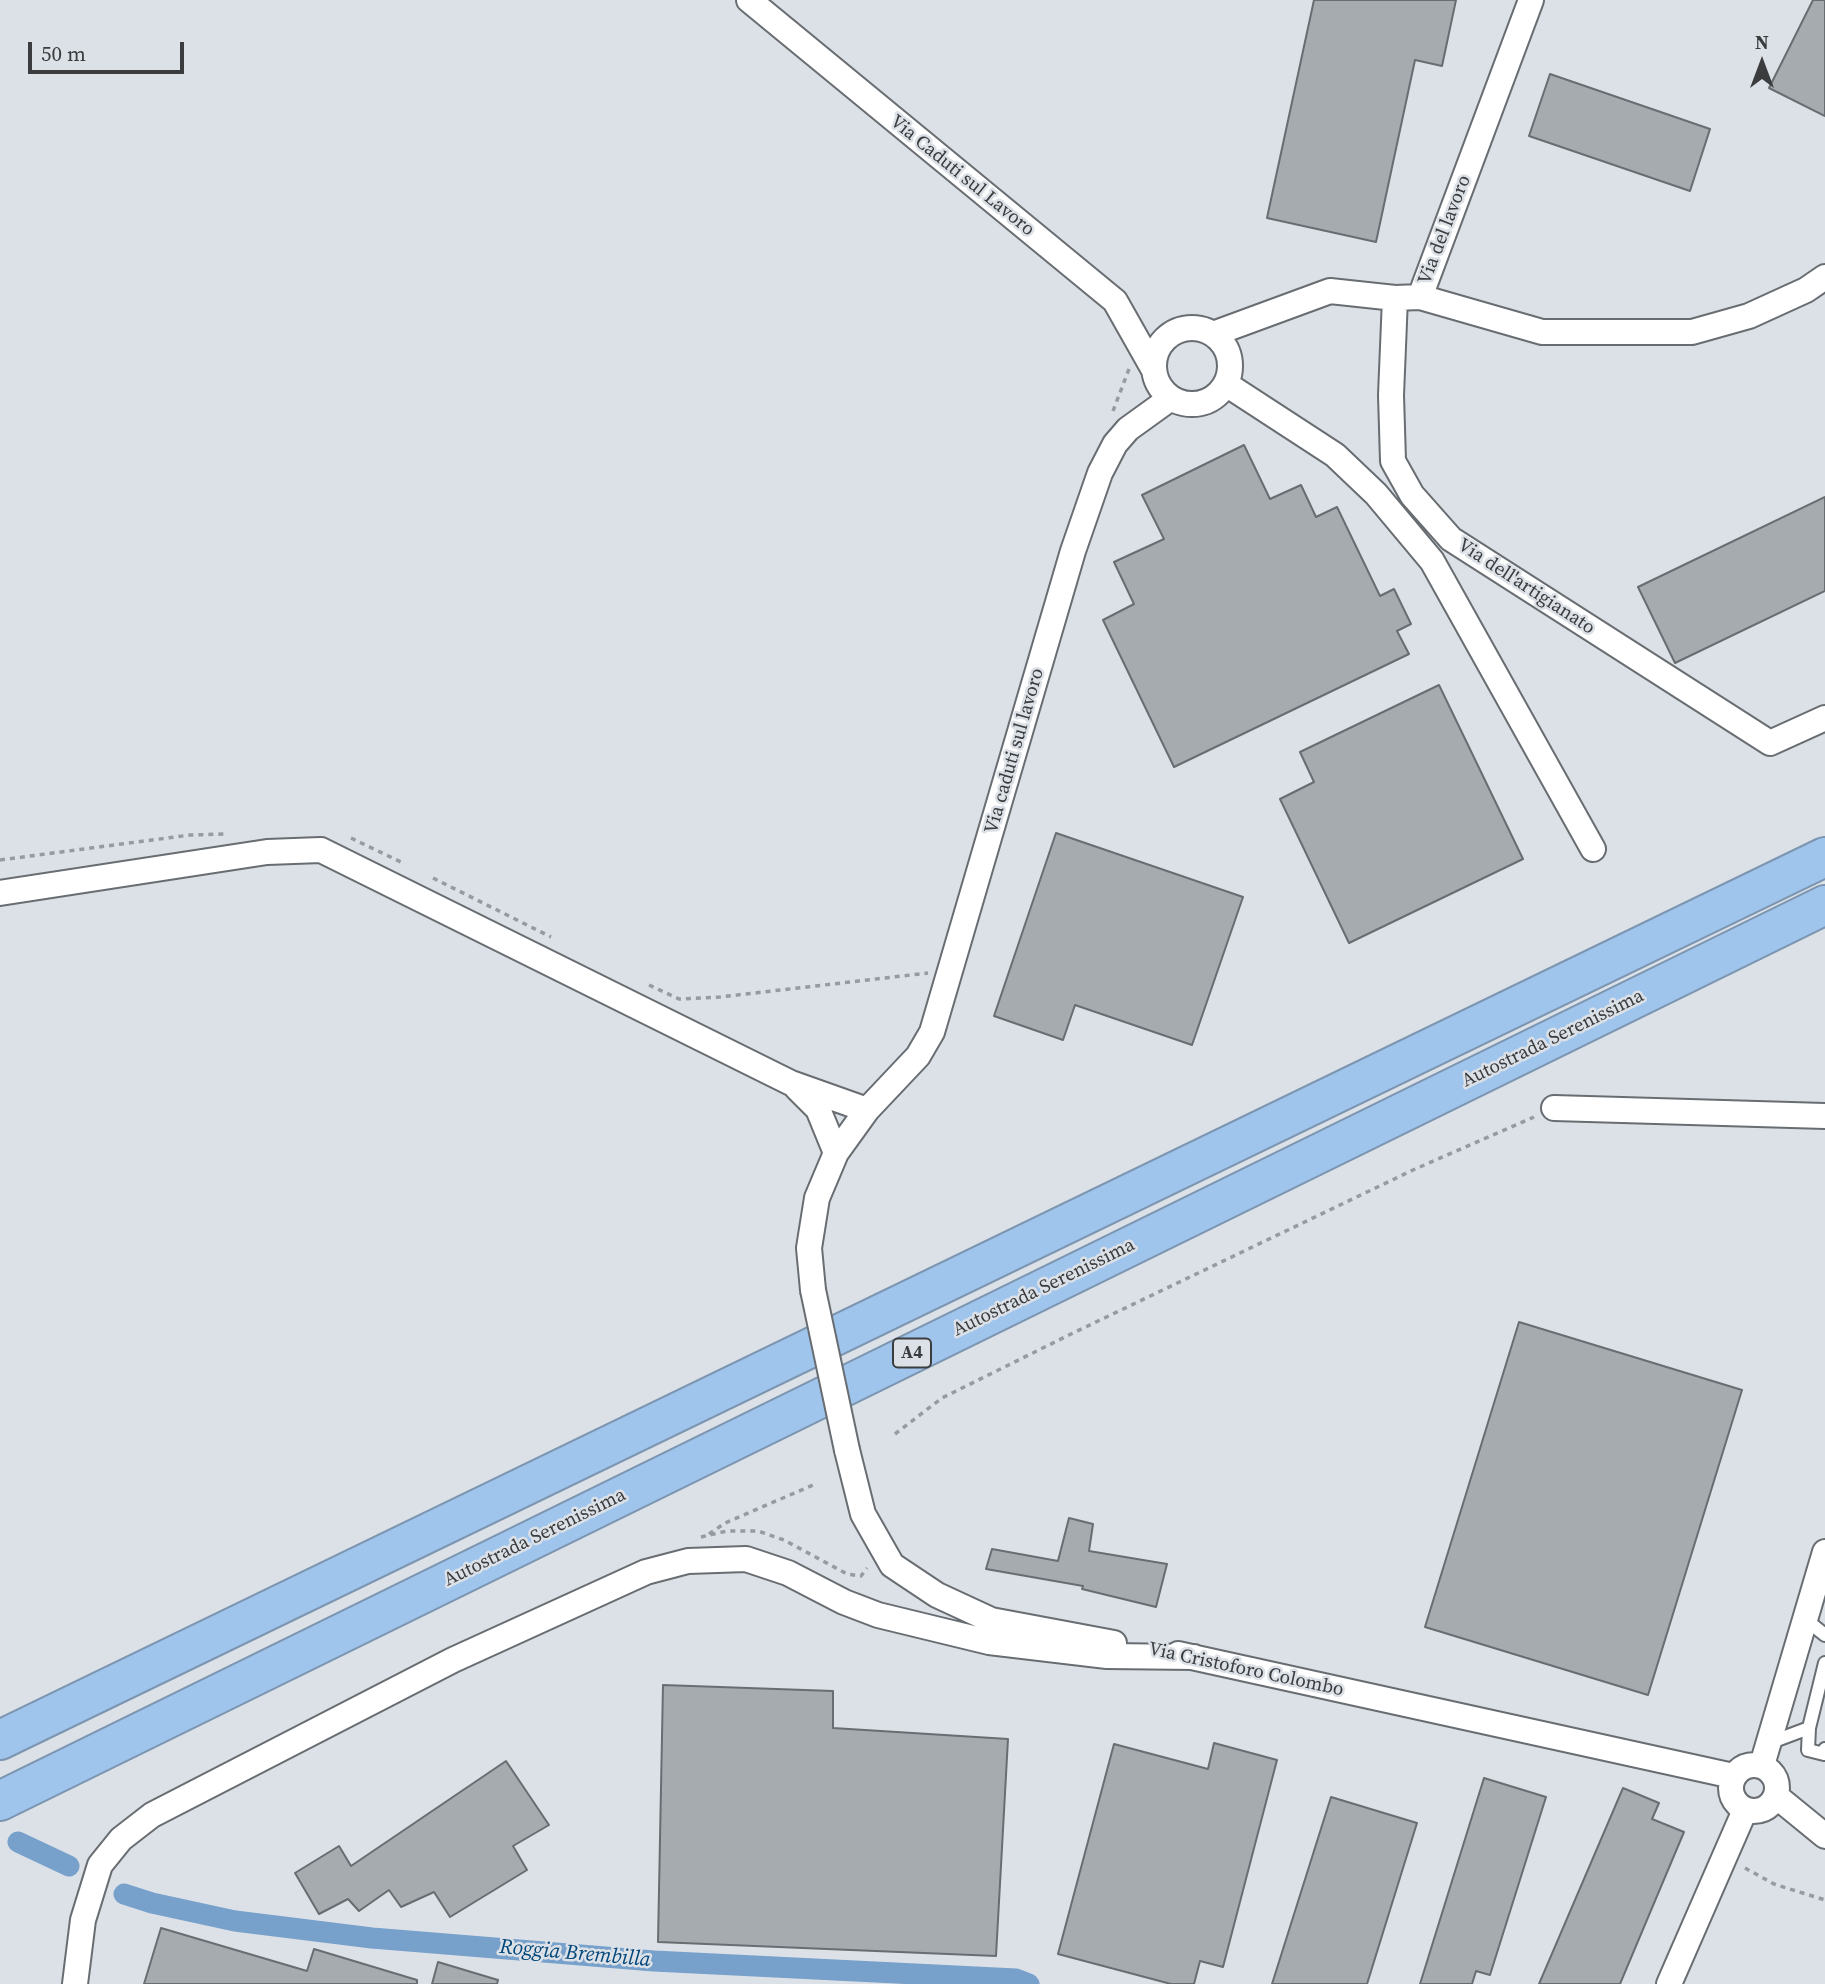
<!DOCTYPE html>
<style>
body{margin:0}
#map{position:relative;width:1825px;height:1984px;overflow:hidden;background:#dce1e7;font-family:"Source Serif 4",serif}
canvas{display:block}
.north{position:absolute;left:1727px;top:28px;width:70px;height:70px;-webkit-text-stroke:5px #dce1e7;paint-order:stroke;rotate:0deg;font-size:19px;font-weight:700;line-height:28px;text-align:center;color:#3a3c3e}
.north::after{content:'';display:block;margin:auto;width:24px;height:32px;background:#3a3c3e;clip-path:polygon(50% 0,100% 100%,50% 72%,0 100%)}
.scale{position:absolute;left:28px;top:42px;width:156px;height:32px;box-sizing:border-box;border:4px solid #3a3c3e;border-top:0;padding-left:9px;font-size:21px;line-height:24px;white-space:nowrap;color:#3a3c3e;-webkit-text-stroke:5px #dce1e7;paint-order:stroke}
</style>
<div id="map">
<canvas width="1825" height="1984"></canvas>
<div class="north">N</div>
<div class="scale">50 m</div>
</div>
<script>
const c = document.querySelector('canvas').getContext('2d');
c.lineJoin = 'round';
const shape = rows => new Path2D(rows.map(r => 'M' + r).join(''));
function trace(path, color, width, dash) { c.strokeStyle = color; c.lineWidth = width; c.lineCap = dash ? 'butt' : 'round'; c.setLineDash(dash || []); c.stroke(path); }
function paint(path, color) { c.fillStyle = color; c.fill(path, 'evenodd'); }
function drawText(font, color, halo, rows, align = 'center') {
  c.font = font + ' "Source Serif 4",serif'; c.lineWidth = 5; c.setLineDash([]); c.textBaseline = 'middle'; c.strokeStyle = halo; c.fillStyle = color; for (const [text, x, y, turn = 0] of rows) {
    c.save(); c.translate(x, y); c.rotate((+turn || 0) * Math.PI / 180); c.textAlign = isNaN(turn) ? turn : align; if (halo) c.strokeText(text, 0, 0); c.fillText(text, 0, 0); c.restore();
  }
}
const canal = shape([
 [18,1842,69,1866],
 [124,1894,152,1903,235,1921,372,1938,654,1961,1016,1979,1029,1984]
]);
const building = shape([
 [1314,0,1456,0,1442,66,1415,60,1376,242,1267,218,1314,0],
 [1813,0,1825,0,1825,116,1769,88,1813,0],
 [1550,74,1710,129,1690,191,1529,136,1550,74],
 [1244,445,1270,499,1301,485,1316,517,1337,507,1380,596,1394,589,1411,624,1397,631,1409,654,1174,767,1103,620,1134,604,1114,562,1164,539,1142,495,1244,445],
 [1825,497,1825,591,1675,663,1638,587,1825,497],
 [1439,685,1523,859,1349,943,1280,799,1314,782,1300,752,1439,685],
 [1056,833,1243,897,1192,1045,1075,1005,1063,1040,994,1016,1056,833],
 [1519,1322,1742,1390,1648,1695,1425,1627,1519,1322],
 [1069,1518,1093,1524,1089,1551,1167,1564,1156,1607,1082,1589,1083,1586,986,1569,992,1549,1058,1561,1069,1518],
 [663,1685,833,1691,833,1728,1008,1739,996,1956,658,1942,663,1685],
 [1214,1743,1277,1760,1223,1967,1200,1961,1194,1984,1171,1984,1058,1954,1114,1744,1208,1769,1214,1743],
 [506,1761,549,1825,513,1846,527,1870,450,1917,434,1892,401,1907,389,1890,359,1911,348,1899,319,1914,295,1873,339,1846,351,1866,506,1761],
 [1484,1778,1546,1797,1490,1975,1476,1971,1472,1984,1420,1984,1484,1778],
 [1623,1788,1659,1803,1652,1819,1684,1832,1620,1984,1539,1984,1623,1788],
 [1331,1797,1417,1823,1367,1984,1272,1984,1331,1797],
 [161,1928,307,1971,314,1949,417,1980,417,1984,144,1984,161,1928],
 [438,1962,498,1980,497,1984,432,1984,438,1962]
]);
const path = shape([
 [1113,411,1129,369],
 [351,838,401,862],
 [0,860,190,835,226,834],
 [433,878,551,937],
 [649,985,679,999,720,997,928,973],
 [895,1434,942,1398,1069,1335,1413,1170,1534,1117],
 [709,1534,725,1523,813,1485],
 [701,1537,727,1531,758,1531,784,1540,847,1574,861,1576,867,1568],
 [1745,1868,1774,1884,1825,1900]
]);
const lane = shape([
 [1805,1619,1825,1635],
 [1809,1728,1808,1750,1824,1754,1825,1749],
 [1769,1743,1809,1728,1825,1663]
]);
const street = shape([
 [749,0,1115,301,1154,370],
 [1420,297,1542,332,1692,332,1749,316,1806,290,1825,277],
 [1395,298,1391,395,1393,461,1412,495,1451,539,1770,743,1825,718],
 '1154 366a38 38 0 1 1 76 0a38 38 0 1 1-76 0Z',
 [1213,334,1330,291,1395,298,1420,297,1531,0],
 [1226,384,1335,455,1376,494,1432,561,1593,849],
 [0,893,267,852,321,850,791,1083,867,1110],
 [797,1088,818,1109,836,1153],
 [1554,1108,1825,1116],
 [813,1290,809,1248,817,1198,836,1153,867,1110,918,1056,932,1032,1073,551,1100,473,1115,444,1128,429,1171,398],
 [847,1450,863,1514,892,1565,937,1595,991,1620,1114,1643],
 [1178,1654,1733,1776],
 '1731 1788a23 23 0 1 1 46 0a23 23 0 1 1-46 0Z',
 [1762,1765,1825,1552],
 [1776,1796,1825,1836],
 [75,1984,83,1920,100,1865,121,1839,152,1815,453,1660,646,1572,688,1561,746,1559,788,1573,844,1602,878,1615,989,1642,1107,1656,1194,1657],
 [1669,1984,1745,1810]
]);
const highway = shape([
 [0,1740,1825,857],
 [0,1801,1825,905]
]);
const streetBridge = shape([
 [813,1290,847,1450]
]);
const shields = [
 [912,1353,38]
];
const shieldNames = [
 ["A4",912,1353]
];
const streetNames = [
 ["Via Caduti sul Lavoro",962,176,39],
 ["Via del lavoro",1445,230,-69],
 ["Via dell'artigianato",1526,587,33],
 ["Via caduti sul lavoro",1015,751,-74],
 ["Autostrada Serenissima",1553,1039,-26],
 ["Autostrada Serenissima",1044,1288,-26],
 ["Autostrada Serenissima",535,1538,-26],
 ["Via Cristoforo Colombo",1246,1670,12]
];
const waterNames = [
 ["Roggia Brembilla",575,1954,5]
];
trace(canal, '#77a0cb', 21);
paint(building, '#a6abb0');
trace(building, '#686d72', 2);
trace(lane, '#686d72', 16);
trace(street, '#686d72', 28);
trace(highway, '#7c95b0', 42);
trace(path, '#979a9f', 3.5, [5, 5]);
trace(lane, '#fff', 12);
trace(street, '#fff', 24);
trace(highway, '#a0c5ed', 38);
trace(streetBridge, '#686d72', 28, []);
trace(streetBridge, '#fff', 24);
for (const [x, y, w] of shields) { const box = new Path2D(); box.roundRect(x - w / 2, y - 14.5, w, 29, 5); c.fillStyle = '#dce1e7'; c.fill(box); trace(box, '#3a3c3e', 2); }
drawText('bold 18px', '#3a3c3e', null, shieldNames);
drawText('19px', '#3a3c3e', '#dce1e7', streetNames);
drawText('italic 21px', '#01467a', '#dce1e7', waterNames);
</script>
